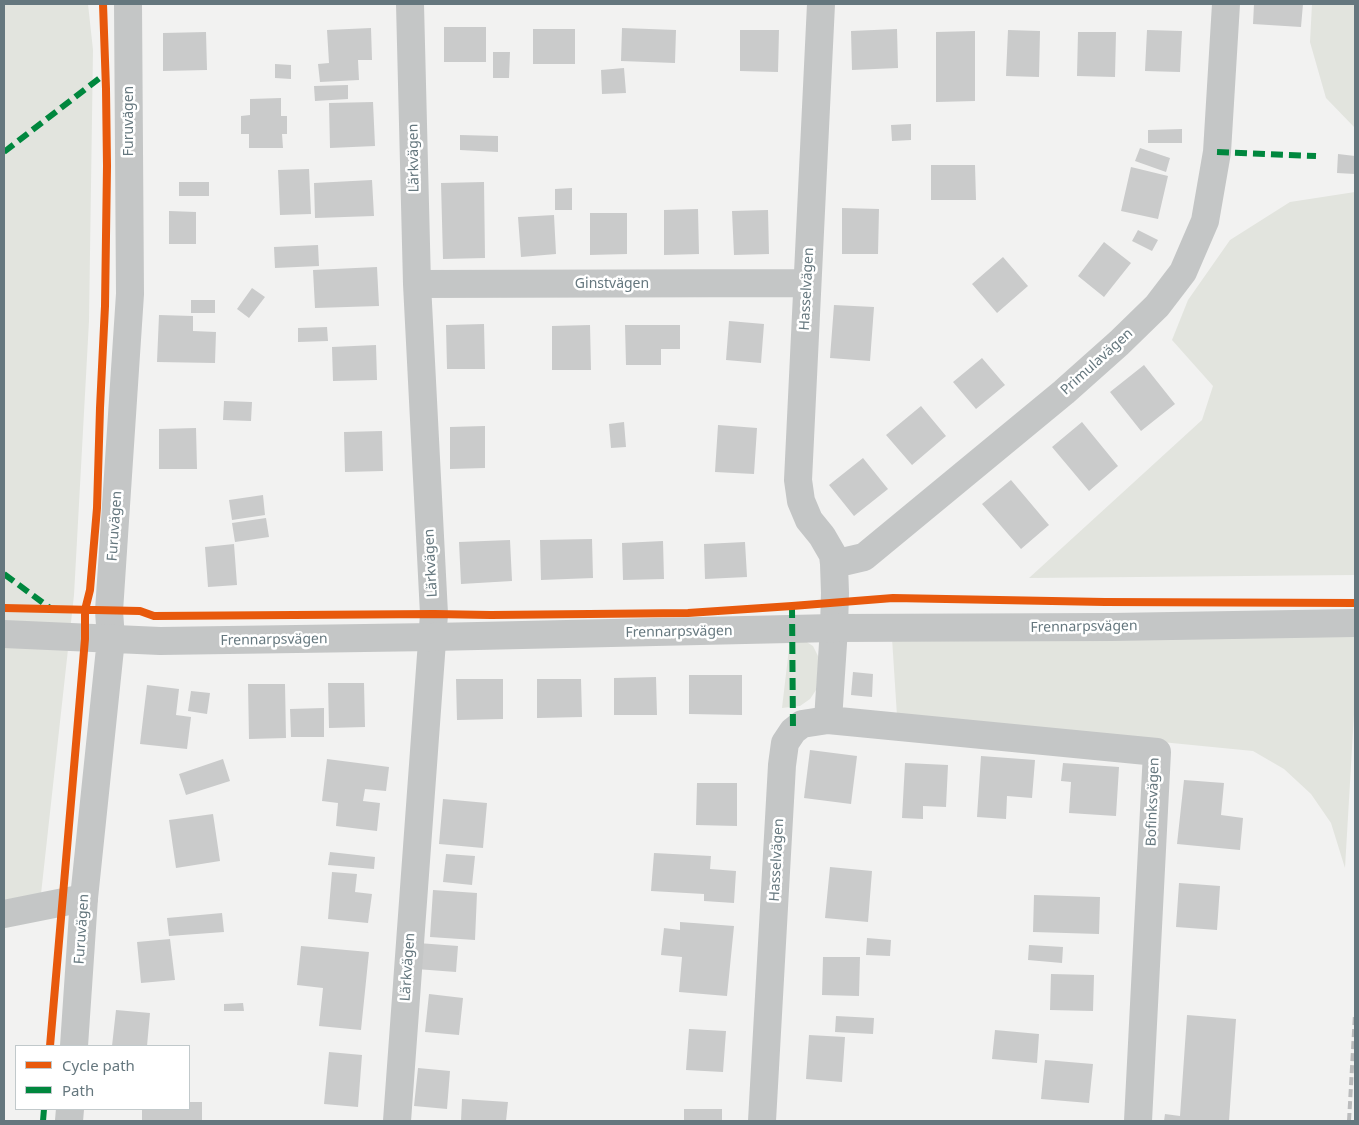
<!DOCTYPE html>
<meta charset="utf-8">
<style>
body{margin:0}
#map{position:relative;width:1359px;height:1125px;overflow:hidden;background:#f2f2f1;font-family:"Noto Sans",sans-serif}
canvas{display:block}
.frame{position:absolute;inset:0;border:5px solid #65777e;pointer-events:none}
.legend{position:absolute;left:15px;top:1045px;width:175px;height:65px;box-sizing:border-box;background:#fff;border:1px solid #c1c9cb;margin:0;padding:6px 9px;list-style:none;font-size:15px;color:#65777e}
.legend li{display:flex;align-items:center;gap:10px;height:25px}
.legend b{width:25px;border:1px solid #c1c9cb}
</style>
<div id="map">
<canvas width="1359" height="1125"></canvas>
<div class="frame"></div>
<ul class="legend">
<li><b style="height:6px;background:#e8590c"></b>Cycle path</li>
<li><b style="height:6px;background:#00873e"></b>Path</li>
</ul>
</div>
<script>
const c = document.querySelector('canvas').getContext('2d');
c.lineJoin = 'round';
function paint(path, color) { c.fillStyle = color; c.fill(path, 'evenodd'); }
const shape = rows => new Path2D(rows.map(r => 'M' + r).join(''));
function trace(path, color, width, dash) { c.strokeStyle = color; c.lineWidth = width; c.lineCap = dash ? 'butt' : 'round'; c.setLineDash(dash || []); c.stroke(path); }
function drawText(font, color, halo, rows, align = 'center') {
  c.font = font + ' "Noto Sans",sans-serif'; c.lineWidth = 5; c.setLineDash([]); c.textBaseline = 'middle'; c.strokeStyle = halo; c.fillStyle = color; for (const [text, x, y, turn = 0] of rows) {
    c.save(); c.translate(x, y); c.rotate((+turn || 0) * Math.PI / 180); c.textAlign = isNaN(turn) ? turn : align; if (halo) c.strokeText(text, 0, 0); c.fillText(text, 0, 0); c.restore();
  }
}
const green = shape([
 [4,4,88,4,93,50,89,321,74,595,41,894,4,900],
 [1312,4,1355,4,1355,128,1326,98,1310,42],
 [1355,192,1355,575,1029,578,1202,420,1213,386,1172,340,1188,300,1230,240,1290,202],
 [1355,636,1355,697,1345,868,1331,823,1311,794,1284,769,1253,751,897,716,892,638],
 [790,640,805,641,813,646,819,658,816,690,810,699,800,706,782,708]
]);
const building = shape([
 [1254,4,1303,4,1301,27,1253,24],
 [444,27,486,27,486,62,444,62],
 [371,28,372,60,358,60,359,80,320,82,318,64,329,63,327,30],
 [622,28,676,30,675,63,621,61],
 [533,29,575,29,575,64,533,64],
 [897,29,898,68,852,70,851,31],
 [740,30,779,30,778,72,740,71],
 [1008,30,1040,31,1039,77,1006,76],
 [1147,30,1182,31,1180,72,1145,71],
 [975,31,975,101,936,102,936,32],
 [206,32,207,70,163,71,163,33],
 [1078,32,1116,32,1115,77,1077,76],
 [493,52,510,52,509,78,493,78],
 [275,64,291,65,291,79,275,78],
 [624,68,626,93,602,94,601,70],
 [348,85,348,99,315,101,314,86],
 [281,98,281,116,287,116,287,134,282,134,283,148,249,148,249,134,241,134,241,116,250,115,250,99],
 [373,102,375,146,330,148,329,103],
 [911,124,911,140,892,141,891,125],
 [1182,129,1182,143,1148,143,1148,130],
 [460,135,498,136,498,152,460,150],
 [1140,148,1170,158,1166,172,1135,161],
 [1338,154,1355,156,1355,174,1337,173],
 [931,165,975,165,976,200,931,200],
 [1131,167,1168,176,1158,219,1121,211],
 [309,169,311,214,280,215,278,170],
 [372,180,374,216,315,218,314,183],
 [179,182,209,182,209,196,179,196],
 [484,182,485,258,443,259,441,183],
 [572,188,572,210,555,210,555,189],
 [842,208,879,209,878,254,842,254],
 [698,209,699,254,664,255,664,210],
 [768,210,769,254,734,255,732,211],
 [169,211,196,212,196,244,169,244],
 [590,213,627,213,627,254,590,255],
 [554,215,556,254,521,257,518,217],
 [1138,230,1158,240,1152,251,1132,241],
 [1104,242,1131,263,1104,297,1078,276],
 [318,245,319,266,275,268,274,247],
 [1003,257,1028,286,997,313,972,284],
 [377,267,379,306,315,308,313,270],
 [252,288,265,297,249,318,237,309],
 [191,300,215,300,215,313,191,313],
 [834,305,874,307,870,361,830,358],
 [159,315,193,316,193,331,216,332,215,363,157,362],
 [729,321,764,324,761,363,726,360],
 [484,324,485,369,447,369,446,325],
 [590,325,591,370,552,370,552,326],
 [625,325,680,325,680,349,661,349,661,365,626,365],
 [327,327,328,341,298,342,298,328],
 [376,345,377,380,333,381,332,347],
 [982,358,1005,385,976,409,953,382],
 [1144,365,1175,404,1141,431,1110,392],
 [224,401,252,402,251,421,223,420],
 [921,406,946,436,912,465,886,435],
 [624,422,626,447,611,448,609,424],
 [1082,422,1118,466,1089,491,1052,447],
 [718,425,757,428,754,474,715,472],
 [485,426,485,468,450,469,450,427],
 [196,428,197,469,159,469,159,429],
 [382,431,383,471,345,472,344,432],
 [863,458,888,489,854,516,829,485],
 [1011,480,1049,525,1021,549,982,504],
 [263,495,265,515,232,520,229,500],
 [266,518,269,537,235,542,232,523],
 [592,539,593,578,541,580,540,540],
 [510,540,512,581,461,584,459,542],
 [663,541,664,579,623,580,622,543],
 [745,542,747,577,705,579,704,544],
 [234,544,237,585,208,587,205,547],
 [853,672,873,674,872,697,851,695],
 [689,675,742,675,742,715,689,714],
 [656,677,657,715,614,715,614,678],
 [456,679,503,679,503,719,457,720],
 [537,679,581,679,582,717,537,718],
 [328,683,364,683,365,727,329,728],
 [248,684,285,684,286,738,249,739],
 [147,685,179,689,176,715,191,717,187,749,140,744],
 [191,691,210,693,207,714,188,711],
 [324,708,324,737,291,737,290,709],
 [810,750,857,756,851,804,804,798],
 [981,756,1035,760,1032,798,1007,796,1006,819,977,817],
 [223,759,230,781,186,795,179,774],
 [327,759,389,767,386,791,365,789,363,801,380,803,377,831,336,826,338,803,322,801],
 [905,763,948,765,946,807,923,806,923,819,902,818],
 [1063,763,1119,767,1116,816,1069,813,1071,782,1061,781],
 [1184,780,1224,783,1221,815,1243,818,1240,850,1177,844],
 [697,783,737,783,737,826,696,825],
 [443,799,487,803,483,848,439,844],
 [213,814,220,861,176,868,169,820],
 [330,852,375,857,374,869,328,865],
 [654,853,711,856,710,869,736,871,734,903,704,901,704,894,651,891],
 [446,854,475,856,472,885,443,882],
 [830,867,872,871,868,922,825,918],
 [332,872,357,874,355,892,372,894,368,923,328,919],
 [1179,883,1220,886,1217,930,1176,927],
 [433,890,477,893,475,940,430,937],
 [1034,895,1100,897,1099,934,1033,932],
 [222,913,224,932,169,936,167,918],
 [680,922,734,926,727,996,679,992,682,957,661,955,664,928,680,930],
 [867,938,891,940,890,956,866,955],
 [170,939,175,980,141,983,137,942],
 [418,943,458,946,456,972,416,969],
 [1029,945,1063,947,1062,963,1028,960],
 [301,946,369,952,361,1030,319,1026,323,988,297,985],
 [823,957,860,957,859,996,822,995],
 [1051,974,1094,975,1093,1011,1050,1010],
 [429,994,463,998,459,1035,425,1032],
 [243,1003,244,1011,224,1011,224,1004],
 [116,1010,150,1013,147,1046,112,1046],
 [1187,1015,1236,1019,1229,1121,1164,1121,1165,1114,1180,1116],
 [836,1016,874,1018,873,1034,835,1032],
 [689,1029,726,1031,723,1072,686,1070],
 [995,1030,1039,1034,1037,1063,992,1059],
 [809,1035,845,1037,842,1082,806,1079],
 [329,1052,362,1055,358,1107,324,1104],
 [1045,1060,1093,1064,1089,1103,1041,1099],
 [418,1068,450,1071,447,1109,414,1106],
 [462,1099,508,1102,506,1121,461,1121],
 [189,1102,202,1102,202,1121,142,1121,142,1109,189,1109],
 [684,1109,722,1109,722,1121,684,1121]
]);
const minor = shape([
 [821,4,798,480,801,501,809,520,822,536,833,555,834,564],
 [417,284,807,283],
 [111,639,109,611,130,294,128,4],
 [828,720,1157,752,1138,1121],
 [4,914,84,898],
 [397,1121,434,614,417,284,410,4],
 [762,1121,782,765,785,743,793,731,802,724,828,720,834,628,835,593,834,564,864,557,1064,392,1119,343,1157,306,1183,272,1205,221,1217,152,1226,4]
]);
const tertiary = shape([
 [4,634,160,641,433,637,834,628,1111,627,1355,623],
 [74,1046,84,898,111,639],
 [69,1121,70,1109]
]);
const rail = shape([
 [1349,1121,1355,1014]
]);
const quiet = shape([
 [4,152,105,74],
 [1217,152,1316,156],
 [4,574,50,608],
 [792,606,793,731],
 [43,1121,44,1109]
]);
const cycleway = shape([
 [4,608,140,611,154,616,434,614,491,615,688,613,792,606,893,598,1105,602,1355,603],
 [50,1046,85,639,85,610,90,590,97,508,100,408,105,306,107,166,106,89,103,4]
]);
const streetNames = [
 ["Furuvägen",129,121,-90],
 ["Lärkvägen",414,158,-91],
 ["Ginstvägen",612,284],
 ["Hasselvägen",807,289,-87],
 ["Primulavägen",1097,362,-42],
 ["Furuvägen",115,526,-86],
 ["Lärkvägen",431,563,-93],
 ["Frennarpsvägen",1084,627,-1],
 ["Frennarpsvägen",679,632,-1],
 ["Frennarpsvägen",274,640,-1],
 ["Bofinksvägen",1153,802,-88],
 ["Hasselvägen",777,860,-87],
 ["Furuvägen",82,929,-86],
 ["Lärkvägen",408,967,-86]
];
paint(green, '#e2e4de');
paint(building, '#cacbcb');
trace(minor, '#c4c6c6', 28);
trace(tertiary, '#c4c6c6', 28);
trace(rail, '#bbbcbd', 4, [8, 4]);
trace(quiet, '#00873e', 6, [12, 6]);
trace(cycleway, '#e8590c', 8);
drawText('14px', '#65777e', '#fff', streetNames);
</script>
